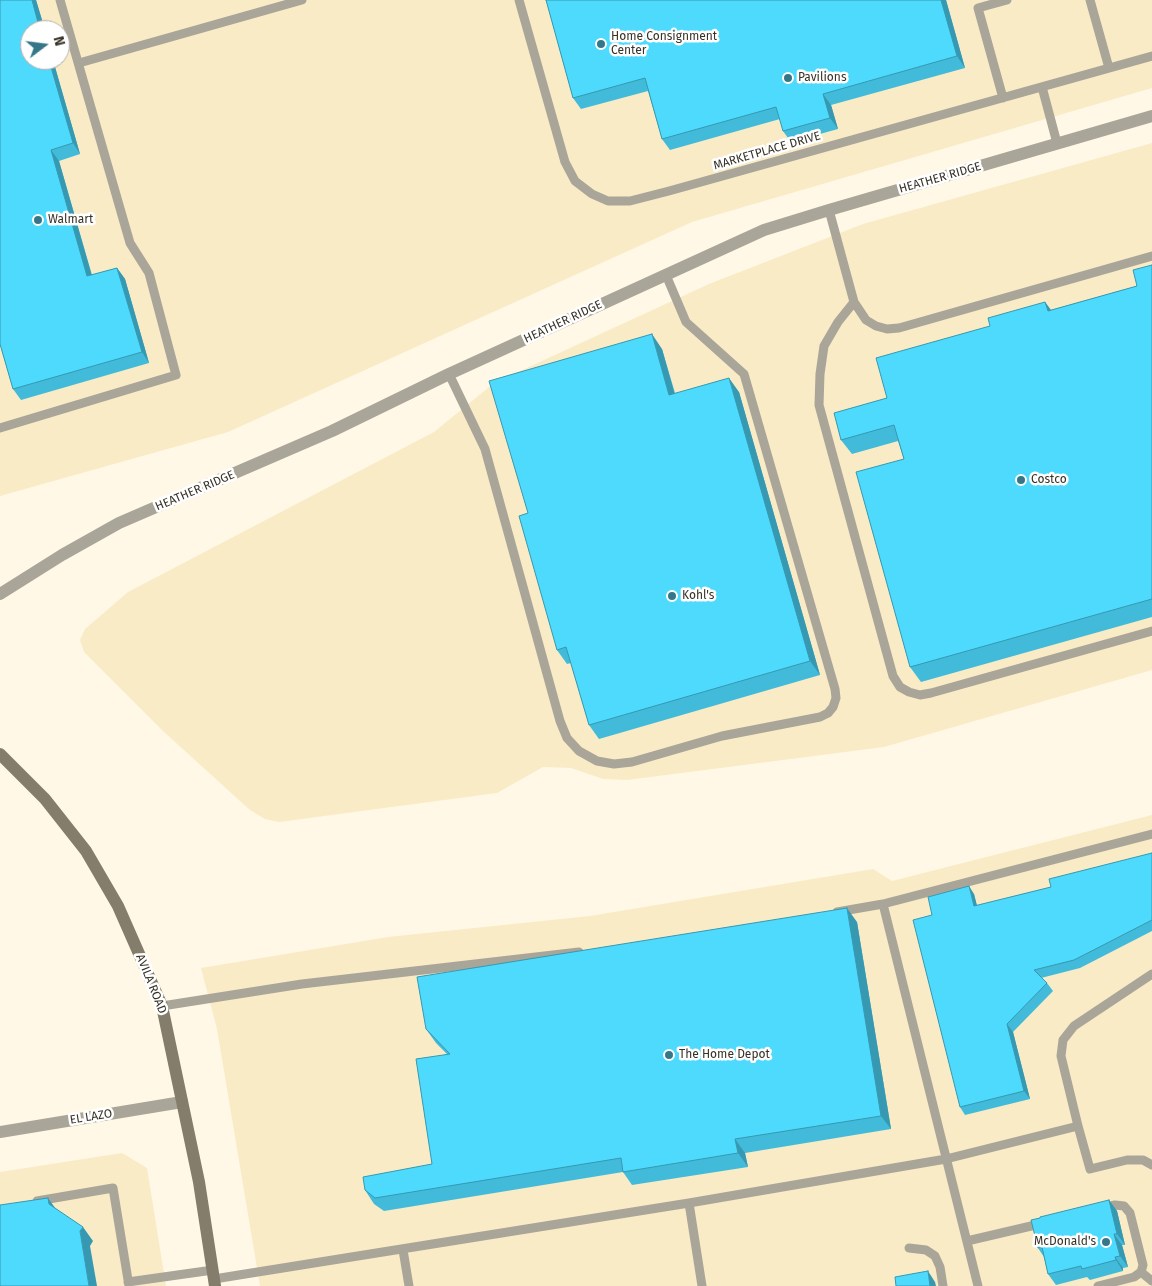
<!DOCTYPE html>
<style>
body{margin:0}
#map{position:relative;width:1152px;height:1286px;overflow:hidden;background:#fff8e7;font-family:"Fira Sans",sans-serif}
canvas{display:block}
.north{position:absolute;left:20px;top:20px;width:50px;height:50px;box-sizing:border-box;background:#fff;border:1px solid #afada9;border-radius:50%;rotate:75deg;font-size:14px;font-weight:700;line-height:20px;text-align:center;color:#373227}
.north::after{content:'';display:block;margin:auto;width:18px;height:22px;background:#357788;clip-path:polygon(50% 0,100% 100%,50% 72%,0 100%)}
</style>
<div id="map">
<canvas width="1152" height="1286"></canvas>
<div class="north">N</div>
</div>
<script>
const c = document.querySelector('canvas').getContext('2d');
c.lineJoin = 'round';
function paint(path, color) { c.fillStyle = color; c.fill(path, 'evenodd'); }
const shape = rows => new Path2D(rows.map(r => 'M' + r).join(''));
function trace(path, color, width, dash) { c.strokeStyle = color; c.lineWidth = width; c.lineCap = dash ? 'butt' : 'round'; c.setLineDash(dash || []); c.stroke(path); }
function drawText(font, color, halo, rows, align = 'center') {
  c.font = font + ' "Fira Sans",sans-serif'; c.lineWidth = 5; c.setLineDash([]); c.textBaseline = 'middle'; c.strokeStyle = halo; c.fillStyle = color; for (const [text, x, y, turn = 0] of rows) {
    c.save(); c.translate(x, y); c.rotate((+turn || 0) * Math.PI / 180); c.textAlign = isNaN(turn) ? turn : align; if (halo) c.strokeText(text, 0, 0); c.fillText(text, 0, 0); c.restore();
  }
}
const built = shape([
 [0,0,1152,0,1152,88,692,222,228,432,0,496],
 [30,30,60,30,60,60,30,60],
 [1152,143,1152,670,884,747,627,780,603,779,571,768,543,767,497,793,279,822,265,819,250,810,164,732,84,652,80,640,85,629,128,592,434,432,494,383,709,284,863,224],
 [1152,815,1152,1286,260,1286,217,1029,201,968,388,937,590,916,873,869,892,881],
 [122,1153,147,1168,166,1286,0,1286,0,1172]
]);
const service = shape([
 [519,0,565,162,575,181,592,194,608,201,630,201,669,191,1152,56],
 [1090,0,1109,68],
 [79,63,302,0],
 [1042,87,1057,143],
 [1003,98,978,8,1007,0],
 [829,210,854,302,866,320,876,326,887,329,899,328,1152,256],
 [854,302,838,322,824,346,820,374,819,405,893,676,900,687,909,692,920,695,931,693,1152,631],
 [449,374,485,449,560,721,567,738,579,751,597,761,614,764,632,762,722,736,820,717,828,713,833,707,836,698,835,689,744,374,686,322,666,275],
 [0,428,176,375,149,273,130,243,60,0],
 [883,904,978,1286],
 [837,912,883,904,1152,834],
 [162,1006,302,984,579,952],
 [1078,1126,1090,1169,1127,1160,1143,1160,1152,1165],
 [37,1201,113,1188,129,1286],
 [689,1203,702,1286],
 [967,1241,1044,1223],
 [909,1248,926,1250,935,1256,940,1267,943,1286],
 [403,1250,409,1286],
 [1141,1272,1152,1281],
 [214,1279,689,1203,946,1159,1078,1126,1061,1056,1063,1040,1074,1026,1152,974],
 [128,1282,213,1270],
 [1098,1286,1134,1277,1141,1272,1143,1265,1130,1213,1124,1206,1115,1205,1102,1208]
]);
const tertiary = shape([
 [0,594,62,555,119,523,332,431,449,374,764,230,829,210,1152,116],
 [0,1132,182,1102]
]);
const secondary = shape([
 [0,754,45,799,86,851,118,906,162,1006,199,1182,215,1286]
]);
const wall = shape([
 [0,0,36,0,45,30,30,30,30,60,53,60,80,154,59,161,92,275,117,268,125,279,149,363,21,400,13,389,0,344],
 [546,0,946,0,965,68,831,105,838,129,791,142,783,131,780,119,670,150,662,139,648,91,581,109,573,98],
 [1152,265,1152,617,921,682,910,667,904,459,898,441,852,454,841,440,887,398,990,326,1045,302,1051,310,1137,286],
 [662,349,675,393,739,392,820,675,599,739,589,725,571,663,567,664,557,650,528,513],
 [1152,853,1152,931,1080,968,1041,978,1047,983,1053,991,1013,1032,1030,1099,965,1115,960,1107,932,915,974,894,977,906,1051,887],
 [857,922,891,1129,745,1153,748,1167,632,1185,623,1172,384,1211,374,1204,365,1190,432,1164,447,1054,436,1043,426,1029],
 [1109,1200,1117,1211,1125,1245,1122,1245,1128,1267,1123,1268,1123,1271,1090,1280,1087,1277,1056,1285,1048,1274,1044,1257,1038,1248]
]);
const shadedWall = shape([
 [32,0,36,0,45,30,40,30],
 [941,0,946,0,965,68,957,56],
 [49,60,53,60,80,154,73,143],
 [823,94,831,105,838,129,830,118],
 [51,150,59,161,95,287,87,276],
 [117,268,125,279,149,363,142,352],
 [1045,302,1055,316,1048,311],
 [652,334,662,349,679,410,669,395],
 [729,378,739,392,820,675,810,661],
 [969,886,974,894,979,914,974,906],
 [847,908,857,922,891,1129,881,1116],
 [1007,1024,1013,1032,1030,1099,1024,1091],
 [735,1139,745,1153,748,1167,738,1153],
 [48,1198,58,1212,49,1204],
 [1109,1200,1117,1211,1125,1245,1117,1234],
 [83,1227,93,1241,90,1246,97,1286,89,1286,80,1231],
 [1114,1234,1122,1245,1128,1267,1120,1256],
 [1115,1257,1123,1268,1123,1271,1116,1260],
 [928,1271,935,1282,936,1286,930,1286]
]);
const building = shape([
 [0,0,32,0,40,30,30,30,30,60,49,60,73,143,51,150,87,276,117,268,142,352,13,389,0,344,0,0],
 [546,0,941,0,957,56,823,94,830,118,783,131,776,107,662,139,645,78,573,98,546,0],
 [1152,265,1152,599,910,667,856,472,904,459,894,425,841,440,834,413,887,398,876,358,990,326,988,318,1045,302,1048,311,1137,286,1133,270,1152,265],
 [652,334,669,395,729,378,810,661,589,725,566,647,557,650,519,516,528,513,489,381,652,334],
 [1152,853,1152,920,1074,960,1034,970,1047,983,1007,1024,1024,1091,960,1107,913,920,932,915,928,897,969,886,974,906,1051,887,1049,879,1152,853],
 [847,908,881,1116,735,1139,738,1153,623,1172,621,1158,375,1198,365,1190,363,1177,432,1164,416,1059,450,1054,426,1029,417,977,847,908],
 [48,1198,49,1204,83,1227,80,1231,89,1286,0,1286,0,1205,48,1198],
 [1109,1200,1117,1234,1114,1234,1120,1256,1115,1257,1116,1260,1082,1269,1081,1266,1048,1274,1042,1247,1038,1248,1031,1220,1040,1218,1040,1217,1109,1200],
 [928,1271,930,1286,896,1286,895,1277,928,1271]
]);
const markers = [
 [601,44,5,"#357788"],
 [788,78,5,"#357788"],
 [38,220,5,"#357788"],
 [1021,480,5,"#357788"],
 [672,596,5,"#357788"],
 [669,1055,5,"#357788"],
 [1106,1242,5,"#357788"]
];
const poiNames = [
 ["Home Consignment",611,37],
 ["Center",611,51],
 ["Pavilions",798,78],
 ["Walmart",48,220],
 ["Costco",1031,480],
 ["Kohl's",682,596],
 ["The Home Depot",679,1055],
 ["McDonald's",1096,1242,"right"]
];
const streetNames = [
 ["MARKETPLACE DRIVE",767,151,-16],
 ["HEATHER RIDGE",940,178,-16],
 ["HEATHER RIDGE",563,322,-25],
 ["HEATHER RIDGE",195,491,-23],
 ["AVILA ROAD",151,984,68],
 ["EL LAZO",91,1117,-9]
];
paint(built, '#f9ebc6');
trace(service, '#aaa599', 9);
trace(tertiary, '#aaa599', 12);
trace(secondary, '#847d6b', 12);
paint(wall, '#42bbda');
paint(shadedWall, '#3699b1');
paint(building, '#4ddafd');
trace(building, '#3699b1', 1);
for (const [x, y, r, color] of markers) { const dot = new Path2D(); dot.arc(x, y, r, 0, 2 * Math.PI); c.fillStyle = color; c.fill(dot); trace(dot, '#fff', 2); }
drawText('12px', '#373227', '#fff', poiNames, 'left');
drawText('12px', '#373227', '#fff', streetNames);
</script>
